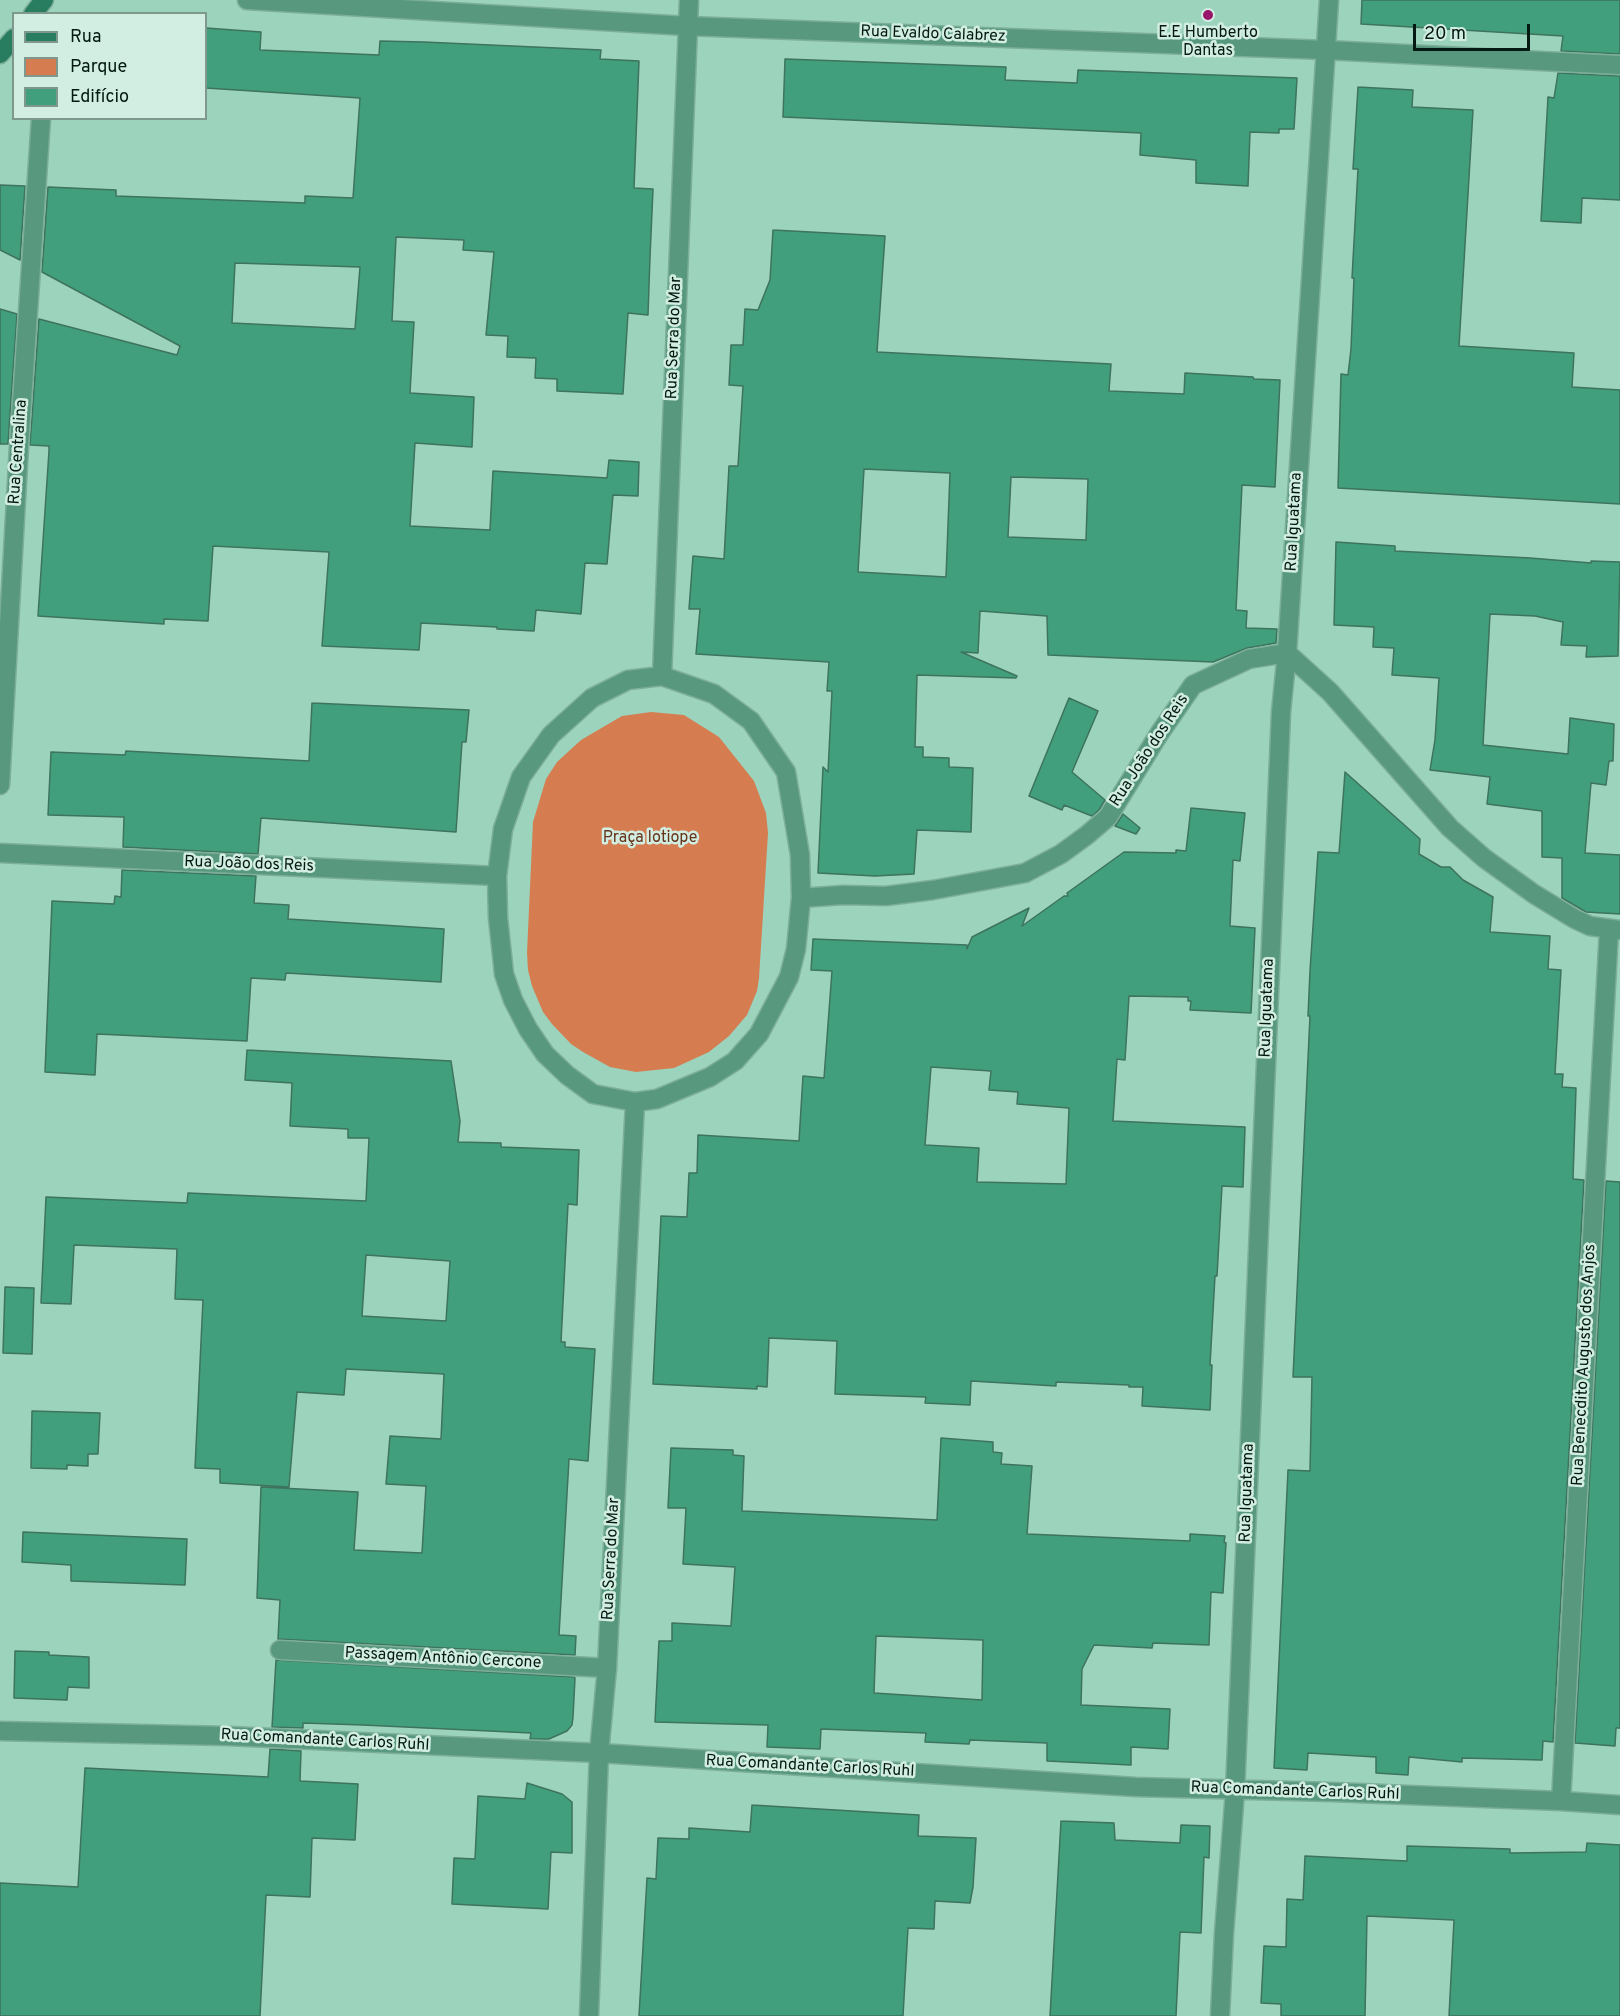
<!DOCTYPE html>
<meta charset="utf-8">
<style>
body{margin:0}
#map{position:relative;width:1620px;height:2016px;overflow:hidden;background:#9cd3bc;font-family:Overpass,sans-serif}
canvas{display:block}
.legend{position:absolute;left:12px;top:12px;width:195px;height:108px;box-sizing:border-box;background:#d2ede1;border:2px solid #7f988e;margin:0;padding:8px 10px;list-style:none;font-size:18px;color:#031911}
.legend li{display:flex;align-items:center;gap:12px;height:30px}
.legend b{width:30px;border:2px solid #7f988e}
.scale{position:absolute;left:1413px;top:24px;width:117px;height:27px;box-sizing:border-box;border:3px solid #031911;border-top:0;padding-left:8px;font-size:18px;line-height:21px;white-space:nowrap;color:#031911;-webkit-text-stroke:4px #d2ede1;paint-order:stroke}
</style>
<div id="map">
<canvas width="1620" height="2016"></canvas>
<ul class="legend">
<li><b style="height:8px;background:#287d60"></b>Rua</li>
<li><b style="height:16px;background:#d57d50"></b>Parque</li>
<li><b style="height:16px;background:#429f7e"></b>Edifício</li>
</ul>
<div class="scale">20 m</div>
</div>
<script>
const c = document.querySelector('canvas').getContext('2d');
c.lineJoin = 'round';
function paint(path, color) { c.fillStyle = color; c.fill(path, 'evenodd'); }
const shape = rows => new Path2D(rows.map(r => 'M' + r).join(''));
function trace(path, color, width, dash) { c.strokeStyle = color; c.lineWidth = width; c.lineCap = dash ? 'butt' : 'round'; c.setLineDash(dash || []); c.stroke(path); }
function drawText(font, color, halo, rows, align = 'center') {
  c.font = font + ' Overpass,sans-serif'; c.lineWidth = 5; c.setLineDash([]); c.textBaseline = 'middle'; c.strokeStyle = halo; c.fillStyle = color; for (const [text, x, y, turn = 0] of rows) {
    c.save(); c.translate(x, y); c.rotate((+turn || 0) * Math.PI / 180); c.textAlign = isNaN(turn) ? turn : align; if (halo) c.strokeText(text, 0, 0); c.fillText(text, 0, 0); c.restore();
  }
}
const green = shape([
 [651,712,684,715,719,737,754,781,766,813,768,833,759,978,757,991,747,1015,729,1036,709,1052,674,1068,636,1072,610,1067,583,1052,571,1044,552,1024,543,1012,532,986,528,970,527,953,533,822,546,779,557,762,581,740,622,716]
]);
const building = shape([
 [1362,0,1620,0,1620,54,1561,51,1563,36,1361,24,1362,0],
 [206,28,261,32,260,50,379,55,380,41,424,42,601,50,600,59,639,61,634,188,653,189,650,257,648,315,628,313,623,394,557,391,557,379,535,378,536,358,507,357,508,336,486,335,494,252,463,250,464,240,396,237,392,321,414,322,410,393,474,397,472,447,415,443,410,526,490,530,493,471,607,478,609,460,639,462,638,496,613,495,607,564,585,563,581,614,536,610,534,631,497,629,497,627,421,623,419,650,322,646,329,552,213,546,208,621,164,619,164,624,38,616,49,451,49,446,30,445,39,319,177,355,180,346,42,272,48,187,116,190,116,196,305,203,305,196,353,198,360,98,206,88,206,28],
 [235,263,360,267,355,329,232,323,235,263],
 [785,59,1006,67,1005,80,1077,83,1078,70,1297,78,1294,129,1279,129,1279,133,1250,132,1248,186,1196,183,1196,160,1140,155,1141,133,783,117,785,59],
 [1558,73,1620,76,1620,200,1582,198,1581,223,1541,221,1548,97,1554,98,1558,73],
 [1358,87,1413,90,1412,107,1473,110,1459,346,1574,353,1572,387,1620,390,1620,504,1338,488,1341,374,1348,375,1351,349,1354,278,1352,278,1358,169,1353,169,1358,87],
 [0,185,25,186,20,260,0,250,0,185],
 [773,230,885,236,877,352,1111,364,1109,391,1184,394,1185,373,1253,377,1254,379,1280,380,1275,487,1242,485,1236,610,1247,611,1246,628,1277,629,1276,643,1247,648,1213,662,1048,655,1047,616,980,611,978,653,961,652,1017,676,1016,678,917,675,915,747,923,747,923,757,949,758,949,767,973,768,971,832,917,830,914,874,875,876,818,873,823,767,828,772,832,691,827,691,829,662,696,654,700,609,689,609,693,556,724,559,729,466,738,466,743,386,729,385,731,345,743,345,745,309,758,310,770,280,773,230],
 [864,469,950,473,946,577,858,572,864,469],
 [1011,477,1088,479,1086,540,1008,537,1011,477],
 [0,309,17,314,8,444,0,444,0,309],
 [1336,542,1395,546,1395,551,1530,558,1591,563,1591,561,1620,562,1618,656,1586,657,1587,646,1561,645,1563,622,1535,616,1490,614,1483,745,1568,754,1570,718,1614,724,1613,761,1609,761,1606,785,1591,783,1585,853,1620,855,1620,914,1586,912,1562,898,1562,858,1542,857,1542,811,1487,804,1490,777,1430,770,1435,740,1439,678,1392,675,1394,648,1373,647,1374,627,1334,625,1336,542],
 [1069,698,1098,711,1072,772,1105,800,1099,810,1092,816,1064,805,1062,810,1029,796,1069,698],
 [312,703,469,710,466,742,462,742,456,832,261,818,258,854,123,847,124,817,48,815,51,752,125,755,126,751,309,761,312,703],
 [1345,772,1420,839,1419,854,1441,867,1450,867,1463,880,1493,897,1490,932,1550,936,1548,969,1561,970,1555,1074,1563,1074,1562,1087,1576,1088,1573,1179,1584,1180,1553,1742,1543,1741,1542,1760,1462,1758,1462,1762,1409,1757,1408,1775,1376,1773,1376,1757,1308,1753,1307,1770,1274,1768,1288,1470,1310,1471,1312,1377,1293,1377,1310,1016,1308,1016,1310,971,1318,852,1339,853,1345,772],
 [1191,808,1245,813,1240,861,1233,860,1230,926,1255,928,1251,1013,1190,1010,1191,1001,1188,1001,1188,997,1129,996,1125,1060,1117,1059,1113,1121,1245,1127,1243,1187,1222,1186,1217,1276,1215,1276,1210,1365,1212,1365,1210,1410,1142,1406,1143,1387,1129,1387,1129,1385,1056,1382,1056,1386,971,1381,970,1405,925,1403,926,1397,835,1394,837,1341,769,1338,767,1387,757,1386,757,1389,653,1384,661,1216,687,1217,689,1173,697,1173,698,1135,799,1141,803,1076,824,1078,832,971,811,970,813,939,967,945,967,949,972,937,1029,908,1022,926,1064,896,1068,896,1067,893,1124,852,1176,853,1176,850,1186,851,1191,808],
 [931,1067,991,1071,989,1090,1018,1092,1017,1104,1069,1108,1066,1184,977,1182,979,1148,925,1145,931,1067],
 [1123,814,1140,828,1136,834,1115,826,1123,814],
 [122,870,256,876,254,903,289,905,288,919,444,929,441,982,286,973,285,980,251,978,247,1041,97,1034,95,1075,45,1072,52,901,114,904,115,896,121,897,122,870],
 [247,1050,451,1061,460,1121,458,1142,501,1143,501,1147,579,1150,577,1205,568,1204,561,1342,565,1342,565,1347,595,1349,588,1461,569,1459,559,1635,576,1636,575,1655,278,1639,280,1600,257,1598,261,1487,358,1492,354,1550,422,1553,426,1486,386,1484,390,1436,441,1439,444,1374,346,1369,344,1395,297,1392,289,1487,220,1483,220,1469,195,1468,203,1300,175,1299,177,1249,74,1245,71,1304,41,1303,46,1197,187,1203,188,1193,366,1201,369,1138,348,1138,348,1129,290,1126,292,1083,245,1080,247,1050],
 [366,1255,450,1261,446,1321,362,1316,366,1255],
 [1606,1181,1620,1182,1620,1728,1616,1728,1615,1746,1575,1743,1606,1181],
 [5,1287,34,1288,32,1354,3,1353,5,1287],
 [32,1411,100,1413,98,1454,88,1454,88,1466,67,1465,67,1469,31,1468,32,1411],
 [941,1438,993,1442,993,1452,1002,1453,1001,1464,1032,1466,1027,1534,1190,1541,1190,1534,1225,1536,1224,1542,1226,1543,1223,1593,1211,1592,1209,1645,1153,1643,1152,1648,1094,1645,1082,1669,1081,1705,1170,1709,1168,1749,1131,1747,1131,1765,1047,1761,1047,1743,970,1740,969,1744,925,1742,926,1733,821,1729,820,1749,767,1747,768,1725,655,1722,659,1641,672,1641,672,1623,731,1626,735,1567,683,1564,686,1508,668,1508,671,1448,733,1450,733,1455,744,1456,742,1511,937,1520,941,1438],
 [876,1636,983,1640,982,1700,874,1693,876,1636],
 [23,1532,187,1539,185,1585,71,1581,71,1565,22,1562,23,1532],
 [15,1651,49,1652,49,1655,89,1657,89,1688,68,1687,67,1700,14,1698,15,1651],
 [276,1660,574,1677,575,1678,573,1717,572,1725,567,1731,549,1739,530,1739,531,1733,363,1725,303,1723,303,1728,272,1727,276,1660],
 [270,1749,301,1751,300,1781,358,1784,355,1840,312,1838,310,1897,266,1895,260,2016,0,2016,0,1883,78,1887,85,1768,268,1777,270,1749],
 [527,1783,562,1794,572,1802,572,1853,551,1852,548,1909,452,1904,454,1858,475,1859,478,1796,525,1799,527,1783],
 [752,1805,919,1815,918,1836,976,1838,973,1887,970,1903,935,1901,934,1929,908,1928,903,2016,639,2016,647,1878,656,1879,658,1838,689,1839,689,1828,750,1832,752,1805],
 [1061,1821,1114,1823,1115,1840,1180,1843,1181,1825,1210,1826,1209,1858,1204,1857,1201,1933,1180,1932,1176,2016,1050,2016,1061,1821],
 [1587,1843,1620,1845,1620,2016,1449,2016,1454,1920,1367,1916,1365,2016,1281,2016,1281,2004,1261,2003,1264,1946,1286,1947,1287,1899,1303,1900,1305,1856,1407,1861,1407,1846,1510,1849,1510,1853,1586,1852,1587,1843]
]);
const lane = shape([
 [280,1650,607,1668]
]);
const street = shape([
 [247,0,687,26,1326,50,1620,65],
 [662,676,714,694,751,721,786,772,800,855,801,898,796,949,789,977,759,1034,735,1061,710,1077,657,1099,635,1102,593,1094,567,1075,545,1054,528,1029,513,1000,504,974,498,918,497,876,503,829,521,777,551,735,592,698,628,680,662,676],
 [662,676,689,0],
 [0,785,19,446,41,118],
 [0,853,497,876],
 [801,898,843,895,886,896,933,890,1025,873,1061,854,1087,835,1108,817,1159,734,1193,685,1249,659,1287,653,1330,692,1450,828,1484,858,1534,894,1575,919,1590,926,1620,930],
 [0,1731,228,1736,599,1753,1136,1787,1332,1792,1561,1801,1620,1805],
 [1561,1801,1609,930],
 [589,2016,599,1753,607,1668,635,1102],
 [1220,2016,1224,1933,1235,1791,1281,712,1287,653,1329,0]
]);
const secondary = shape([
 [33,14,44,0],
 [0,54,14,38]
]);
const markers = [
 [1208,15,6,"#98156b"]
];
const poiNames = [
 ["E.E Humberto",1208,34],
 ["Dantas",1208,52]
];
const streetNames = [
 ["Rua Evaldo Calabrez",933,35,2],
 ["Rua Serra do Mar",675,338,-88],
 ["Rua Centralina",19,452,-86],
 ["Rua Iguatama",1295,522,-87],
 ["Rua João dos Reis",1150,751,-57],
 ["Rua João dos Reis",249,865,2],
 ["Rua Iguatama",1268,1008,-88],
 ["Rua Benecdito Augusto dos Anjos",1585,1365,-87],
 ["Rua Iguatama",1248,1493,-88],
 ["Rua Serra do Mar",612,1559,-87],
 ["Passagem Antônio Cercone",443,1659,3],
 ["Rua Comandante Carlos Ruhl",325,1741,3],
 ["Rua Comandante Carlos Ruhl",810,1767,3],
 ["Rua Comandante Carlos Ruhl",1295,1792,2]
];
const parkNames = [
 ["Praça Iotiope",650,839]
];
paint(green, '#d57d50');
paint(building, '#429f7e');
trace(building, '#3e735e', 1.5);
trace(lane, '#7dae9a', 21);
trace(street, '#7dae9a', 21);
trace(secondary, '#7dae9a', 21);
trace(lane, '#58987f', 18);
trace(street, '#58987f', 18);
trace(secondary, '#287d60', 18);
for (const [x, y, r, color] of markers) { const dot = new Path2D(); dot.arc(x, y, r, 0, 2 * Math.PI); c.fillStyle = color; c.fill(dot); trace(dot, '#d2ede1', 2); }
drawText('16px', '#031911', '#d2ede1', poiNames);
drawText('16px', '#031911', '#d2ede1', streetNames);
drawText('16px', '#65341b', '#d2ede1', parkNames);
</script>
